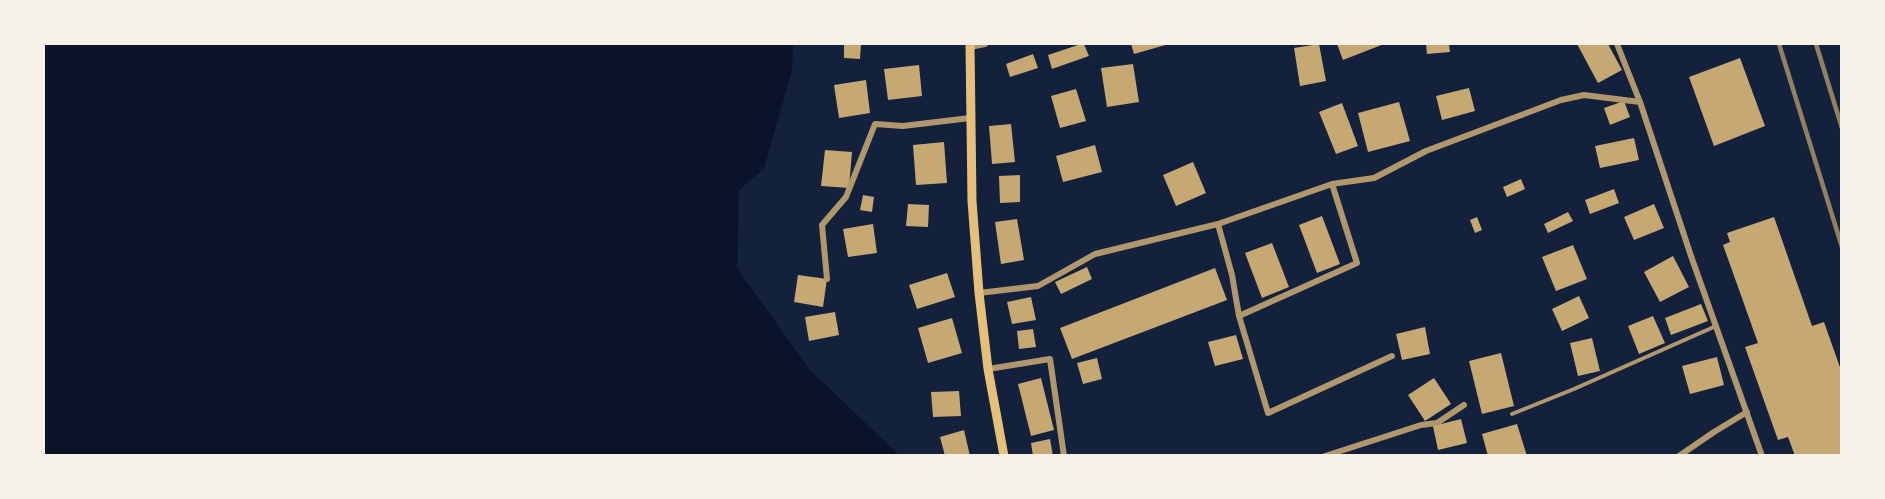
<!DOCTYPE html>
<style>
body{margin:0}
#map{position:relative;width:1885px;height:499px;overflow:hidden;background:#14213d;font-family:"Space Grotesk",sans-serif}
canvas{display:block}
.frame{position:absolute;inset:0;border:45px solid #f6f1e7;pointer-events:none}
</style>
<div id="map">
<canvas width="1885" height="499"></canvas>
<div class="frame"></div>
</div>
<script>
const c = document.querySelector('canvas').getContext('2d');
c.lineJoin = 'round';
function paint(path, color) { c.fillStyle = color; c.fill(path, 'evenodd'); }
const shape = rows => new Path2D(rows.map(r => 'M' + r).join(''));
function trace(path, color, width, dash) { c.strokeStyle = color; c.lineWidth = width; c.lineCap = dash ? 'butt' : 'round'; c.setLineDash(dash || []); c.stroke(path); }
const water = shape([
 [44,44,793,44,792,70,764,169,739,190,737,268,810,370,899,455,44,455]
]);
const building = shape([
 [844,44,861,44,860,59,844,58],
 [1081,44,1084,44,1089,56,1052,69,1048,55],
 [1131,44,1169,44,1134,54],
 [1319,44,1326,81,1300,86,1294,48],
 [1337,44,1384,44,1343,60],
 [1426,44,1449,44,1450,52,1427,54],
 [1577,44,1608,44,1622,70,1598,83],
 [1033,54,1038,68,1010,77,1006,64],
 [1740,58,1765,126,1714,146,1689,77],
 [1133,64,1139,102,1107,107,1101,68],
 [919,65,922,96,888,100,884,69],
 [866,80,870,113,839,118,834,85],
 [1469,88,1475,111,1442,120,1436,96],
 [1076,89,1086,121,1060,128,1051,96],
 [1624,101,1630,117,1610,125,1604,108],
 [1399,102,1410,141,1368,152,1358,113],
 [1342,103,1358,146,1336,154,1319,112],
 [1011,124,1015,162,992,164,989,126],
 [1634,138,1639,160,1600,168,1595,146],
 [944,142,947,183,916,185,913,145],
 [1095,145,1102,172,1063,182,1056,156],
 [825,150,852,152,849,188,821,186],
 [1193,162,1206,193,1176,206,1163,175],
 [1020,175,1020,202,1000,203,999,176],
 [1521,179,1525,189,1507,197,1503,187],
 [1614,189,1619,203,1590,214,1585,200],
 [863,195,874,197,872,212,860,210],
 [908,204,929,205,928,227,906,226],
 [1654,204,1664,228,1634,240,1624,217],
 [1568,212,1573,221,1548,233,1544,224],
 [1322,216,1340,264,1317,273,1299,225],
 [1477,217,1482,230,1475,233,1470,220],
 [1774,217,1812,326,1824,322,1842,373,1842,456,1795,456,1788,437,1778,440,1745,347,1758,343,1723,245,1730,242,1727,233],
 [1017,219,1024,260,1001,264,995,222],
 [873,224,877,253,848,257,843,229],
 [1272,243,1289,287,1262,298,1245,253],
 [1573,245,1587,279,1556,291,1542,257],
 [1673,256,1689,287,1660,302,1644,272],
 [1087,267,1092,279,1061,294,1055,282],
 [1215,268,1227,300,1072,359,1060,328],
 [947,273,955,297,917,309,909,285],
 [798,275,827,279,823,307,794,302],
 [1579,296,1589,318,1562,331,1552,309],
 [1031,297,1036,320,1012,324,1007,302],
 [1701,304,1708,321,1671,335,1665,318],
 [835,312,839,335,809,341,805,317],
 [1653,316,1665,343,1639,354,1628,326],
 [952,318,962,353,928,363,918,328],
 [1425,327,1430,354,1402,360,1396,334],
 [1033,329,1036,347,1019,349,1017,331],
 [1236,335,1243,359,1215,366,1208,342],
 [1592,338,1600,371,1578,376,1570,343],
 [1501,353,1514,406,1482,414,1469,361],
 [1717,357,1724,385,1690,394,1682,366],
 [1097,358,1102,379,1083,384,1077,363],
 [1041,378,1054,430,1031,436,1018,384],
 [1434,378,1451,404,1425,421,1408,395],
 [959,391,961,416,933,417,931,392],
 [1461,419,1467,443,1438,450,1433,426],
 [1517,424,1527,456,1488,456,1482,434],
 [964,430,970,456,945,456,940,437],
 [1050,439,1053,456,1033,456,1031,443]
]);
const service = shape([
 [1512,414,1574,389,1716,326]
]);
const minor = shape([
 [1617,44,1640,102,1691,256,1762,456],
 [970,47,985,44],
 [1218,224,1232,275,1239,316,1357,263,1332,184],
 [827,279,822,225,846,197,875,124,903,126,970,118],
 [979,293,1038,286,1095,254,1218,224,1332,184,1374,178,1426,151,1561,100,1584,95,1640,102],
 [1239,316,1268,413,1392,356],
 [988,369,1050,359,1064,456],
 [1325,456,1421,425,1437,423,1464,405],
 [1679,456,1714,432,1747,412]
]);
const secondary = shape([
 [970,44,972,201,979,293,988,369,1004,456]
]);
const rail = shape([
 [1779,44,1842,247],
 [1816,44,1842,128]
]);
paint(water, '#0b132b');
paint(building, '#c6a872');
trace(service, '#b1986c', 4);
trace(minor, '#b1986c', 6);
trace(secondary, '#e5c07b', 9);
trace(rail, '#918062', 4.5);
</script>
